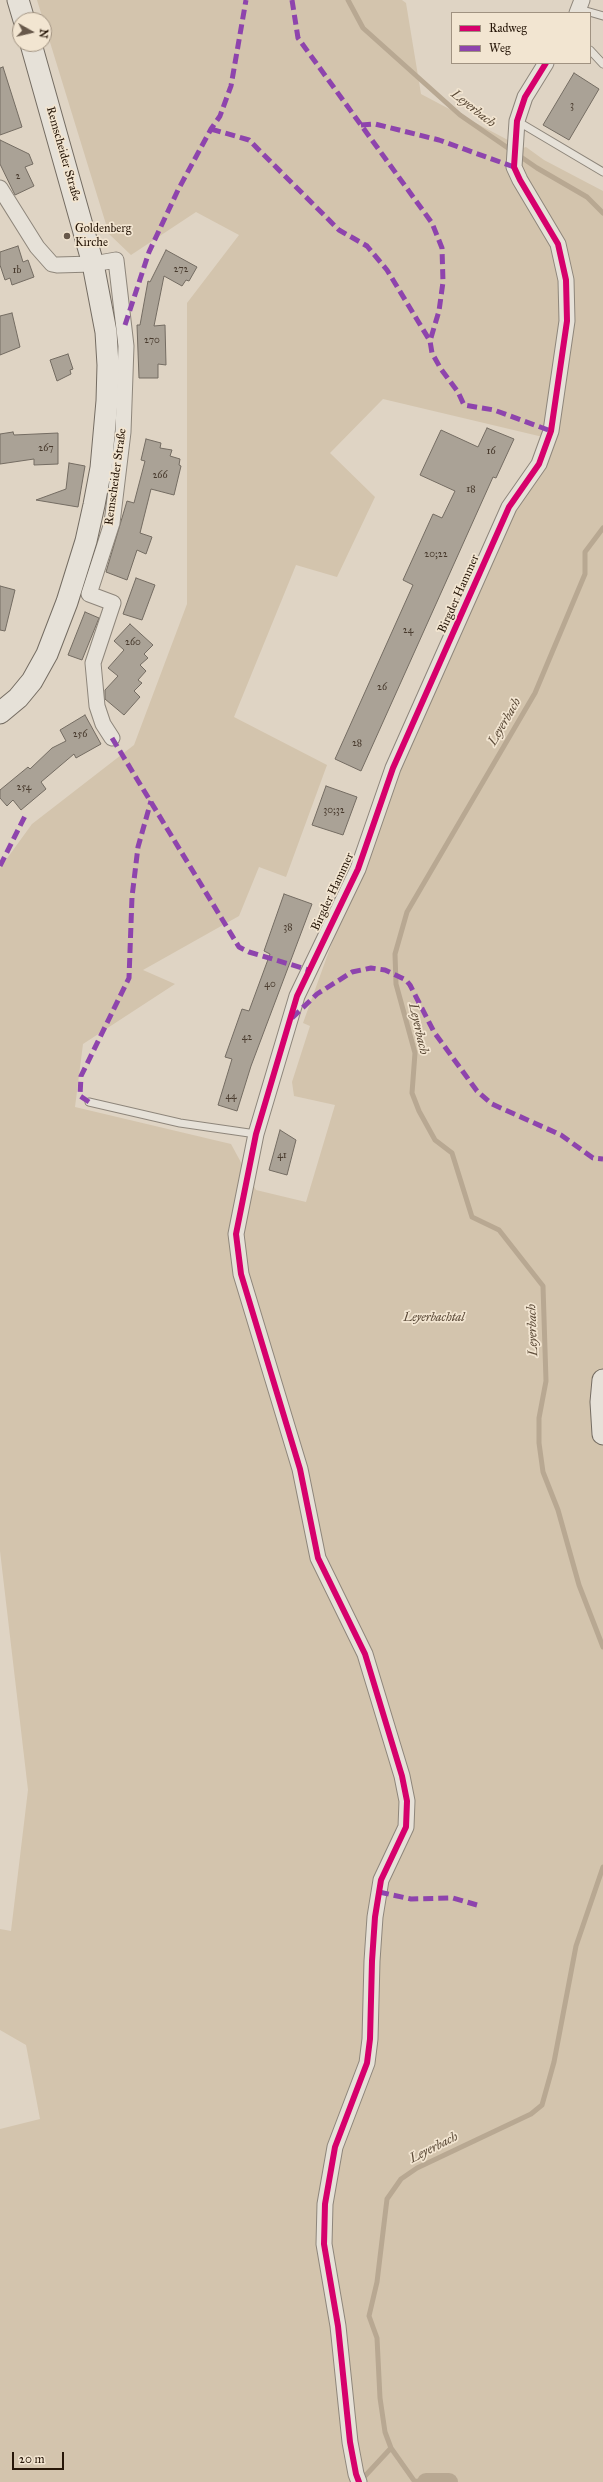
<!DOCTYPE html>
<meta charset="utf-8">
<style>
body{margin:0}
#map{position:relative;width:603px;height:2482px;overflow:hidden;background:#dfd4c4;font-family:"IM FELL Great Primer",serif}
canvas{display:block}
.legend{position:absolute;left:451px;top:12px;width:140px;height:52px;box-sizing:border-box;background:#f2e5d1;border:1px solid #a09281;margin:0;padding:5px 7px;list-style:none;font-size:12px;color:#261608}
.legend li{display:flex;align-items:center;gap:8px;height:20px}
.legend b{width:20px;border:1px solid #a09281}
.north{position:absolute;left:12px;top:12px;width:40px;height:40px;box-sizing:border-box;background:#f2e5d1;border:1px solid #a09281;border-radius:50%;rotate:98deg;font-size:11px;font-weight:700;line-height:16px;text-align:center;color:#261608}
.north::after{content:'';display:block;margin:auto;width:14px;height:18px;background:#67584a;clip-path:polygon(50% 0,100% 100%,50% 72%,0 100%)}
.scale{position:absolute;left:12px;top:2452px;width:52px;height:18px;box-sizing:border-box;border:2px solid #261608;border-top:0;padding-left:5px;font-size:12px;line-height:14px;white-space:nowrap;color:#261608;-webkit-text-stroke:3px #f2e5d1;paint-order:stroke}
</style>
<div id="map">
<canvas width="603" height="2482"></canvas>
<ul class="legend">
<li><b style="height:5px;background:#d6006c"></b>Radweg</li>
<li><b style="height:5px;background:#8e44ad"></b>Weg</li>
</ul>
<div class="north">N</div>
<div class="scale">20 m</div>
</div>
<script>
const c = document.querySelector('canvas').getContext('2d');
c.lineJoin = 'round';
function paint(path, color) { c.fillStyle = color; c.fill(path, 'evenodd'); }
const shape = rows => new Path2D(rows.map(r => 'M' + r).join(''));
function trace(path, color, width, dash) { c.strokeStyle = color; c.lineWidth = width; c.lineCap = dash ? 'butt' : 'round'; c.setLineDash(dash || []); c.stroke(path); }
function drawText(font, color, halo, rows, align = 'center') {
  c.font = font + ' "IM FELL Great Primer",serif'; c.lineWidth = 3.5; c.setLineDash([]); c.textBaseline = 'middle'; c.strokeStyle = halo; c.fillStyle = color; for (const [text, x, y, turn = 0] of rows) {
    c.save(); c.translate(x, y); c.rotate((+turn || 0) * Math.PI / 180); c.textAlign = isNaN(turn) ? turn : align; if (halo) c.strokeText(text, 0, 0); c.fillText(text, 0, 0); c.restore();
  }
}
const green = shape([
 [37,0,402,0,406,3,421,94,523,148,526,147,544,160,603,191,603,2482,0,2482,0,2129,40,2119,26,2045,0,2030,0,1929,11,1931,28,1790,0,1551,0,868,32,824,134,745,187,604,187,303,239,235,196,212,131,255,109,234],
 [383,399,543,437,386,793,303,1023,310,1026,292,1082,294,1096,335,1105,306,1202,256,1190,231,1144,75,1107,83,1044,175,984,143,970,239,916,259,867,286,877,327,765,234,717,296,565,337,577,375,497,330,453]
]);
const stream = shape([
 [348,0,363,28,460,115,537,168,587,197,603,213],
 [603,528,585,552,585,574,535,693,407,912,395,954,396,984,415,1053,412,1093,419,1111,435,1140,452,1153,472,1217,499,1230,543,1286,546,1381,539,1418,539,1443,543,1472,558,1510,579,1585,603,1647],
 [365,2476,391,2448],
 [415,2481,424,2482],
 [415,2482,391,2448,385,2432,380,2398,377,2338,369,2316,377,2282,387,2199,401,2179,417,2168,531,2114,542,2105,554,2062,576,1946,603,1867]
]);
const canal = shape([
 [426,2482,449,2482]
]);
const building = shape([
 [3,67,22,127,0,135,0,68,3,67],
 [574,73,599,89,569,140,543,125,574,73],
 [0,140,29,154,33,164,25,167,34,186,15,195,0,164,0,140],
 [18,246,23,262,28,260,34,277,12,285,10,278,5,280,0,265,0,252,18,246],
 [166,250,197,267,189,281,186,280,182,286,164,276,154,326,165,325,166,365,158,364,158,378,139,378,137,325,140,325,148,281,150,282,166,250],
 [12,313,20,347,0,355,0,316,12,313],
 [68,354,73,369,70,370,71,374,57,381,50,360,68,354],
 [487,428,514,439,496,478,493,477,361,771,335,759,413,585,403,580,433,514,442,518,455,491,420,475,441,430,478,447,487,428],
 [13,432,14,435,58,433,58,464,34,465,34,459,0,464,0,434,13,432],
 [146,439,161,443,160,448,172,450,170,456,180,459,179,465,181,466,174,495,151,489,140,533,152,537,146,554,137,550,127,580,106,572,127,501,134,503,145,461,141,460,146,439],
 [69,463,85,466,78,507,36,500,66,489,69,463],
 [136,578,155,585,142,620,123,614,136,578],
 [0,586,15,590,5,631,0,630,0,586],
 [85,612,99,618,82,660,68,655,85,612],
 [130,624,153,645,144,654,148,658,140,665,146,671,138,680,142,683,134,691,140,697,124,715,105,699,105,690,118,676,108,668,124,650,114,641,130,624],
 [85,715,101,744,76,758,74,754,41,782,46,789,21,810,13,800,7,806,0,798,0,790,28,767,30,769,52,748,66,741,60,730,85,715],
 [326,786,357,797,343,835,312,825,326,786],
 [284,894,312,904,251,1066,237,1111,218,1105,232,1059,225,1057,242,1009,249,1011,270,954,264,951,284,894],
 [280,1130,296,1140,287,1175,269,1170,280,1130]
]);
const lane = shape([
 [579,9,603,16],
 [590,50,603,64],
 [517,121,603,172],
 [89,1102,180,1123,256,1134]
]);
const street = shape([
 [577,13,582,0],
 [0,188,37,247,52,264,57,265,93,264,116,260,126,346,123,432,112,523,89,594,113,603,93,663,97,706,103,724,112,738],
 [359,2482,356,2474,350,2442,338,2326,324,2244,325,2204,335,2147,367,2063,370,2039,372,1961,375,1917,381,1880,406,1827,407,1801,402,1776,365,1654,318,1558,300,1469,241,1274,236,1234,256,1134,297,996,358,869,393,768,509,507,539,464,551,431,567,321,566,280,558,244,520,180,514,167,517,121,525,97,546,63]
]);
const secondary = shape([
 [18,0,24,20],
 [0,713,18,698,32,681,47,654,67,602,86,541,94,505,101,468,107,401,108,365,106,332,93,264,31,44],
 [603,1380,601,1402,603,1434]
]);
const quiet = shape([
 [292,0,298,38,432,223,442,248,443,282,439,311,430,341],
 [361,125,375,124,439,140,514,167],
 [211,129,249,140,339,230,367,246,387,270,430,341,432,353,441,369,458,392,464,405,494,410,551,431],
 [125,325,149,252,178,190,211,129,220,116,231,86,246,0],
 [112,738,239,947,249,952,309,970],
 [0,866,25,816],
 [292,1018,317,994,352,972,371,968,385,970,406,980,410,985,434,1032,477,1091,492,1104,561,1135,593,1158,603,1159],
 [89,1102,80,1096,81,1076,129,978,132,897,138,847,151,801],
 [379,1892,411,1899,453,1898,477,1905]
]);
const cycleway = shape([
 [359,2482,356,2474,350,2442,338,2326,324,2244,325,2204,335,2147,367,2063,370,2039,372,1961,375,1917,381,1880,406,1827,407,1801,402,1776,365,1654,318,1558,300,1469,241,1274,236,1234,256,1134,297,996,358,869,393,768,509,507,539,464,551,431,567,321,566,280,558,244,520,180,514,167,517,121,525,97,546,63]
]);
const markers = [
 [67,236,4,"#67584a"]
];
const numberNames = [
 ["3",572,106],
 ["2",18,177],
 ["272",181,270],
 ["1b",17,271],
 ["270",152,341],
 ["267",46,449],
 ["16",491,452],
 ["266",160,476],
 ["18",471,490],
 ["20;22",436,555],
 ["24",408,631],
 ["260",133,643],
 ["26",382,688],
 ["256",80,735],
 ["28",357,744],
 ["254",24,788],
 ["30;32",334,811],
 ["38",288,928],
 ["40",270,985],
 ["42",247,1038],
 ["44",231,1097],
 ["41",282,1156]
];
const streetNames = [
 ["Remscheider Straße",63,154,74],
 ["Remscheider Straße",116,477,-82],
 ["Birgder Hammer",459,594,-66],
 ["Birgder Hammer",333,892,-65]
];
const poiNames = [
 ["Goldenberg",75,229],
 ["Kirche",75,243]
];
const parkNames = [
 ["Leyerbachtal",434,1318]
];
const waterNames = [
 ["Leyerbach",473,109,38],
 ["Leyerbach",505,722,-60],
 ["Leyerbach",418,1029,77],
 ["Leyerbach",533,1330,-92],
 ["Leyerbach",434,2148,-27]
];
paint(green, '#d3c4ad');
trace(stream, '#b8a892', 5);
trace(canal, '#b8a892', 18);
paint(building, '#aaa296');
trace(building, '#746c62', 1);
trace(lane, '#8e867b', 9);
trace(street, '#8e867b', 17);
trace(secondary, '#746c62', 23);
trace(lane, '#e6e1d8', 7);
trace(street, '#e6e1d8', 15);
trace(secondary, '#e6e1d8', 21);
trace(quiet, '#8e44ad', 5, [10, 5]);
trace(cycleway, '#d6006c', 6);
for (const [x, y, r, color] of markers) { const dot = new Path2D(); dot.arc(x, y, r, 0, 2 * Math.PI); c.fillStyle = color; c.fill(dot); trace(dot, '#f2e5d1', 1.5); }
drawText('10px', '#47392c', null, numberNames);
drawText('12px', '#261608', '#f2e5d1', streetNames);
drawText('12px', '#261608', '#f2e5d1', poiNames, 'left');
drawText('italic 12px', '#574634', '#f2e5d1', parkNames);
drawText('italic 13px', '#5a4936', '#f2e5d1', waterNames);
</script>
